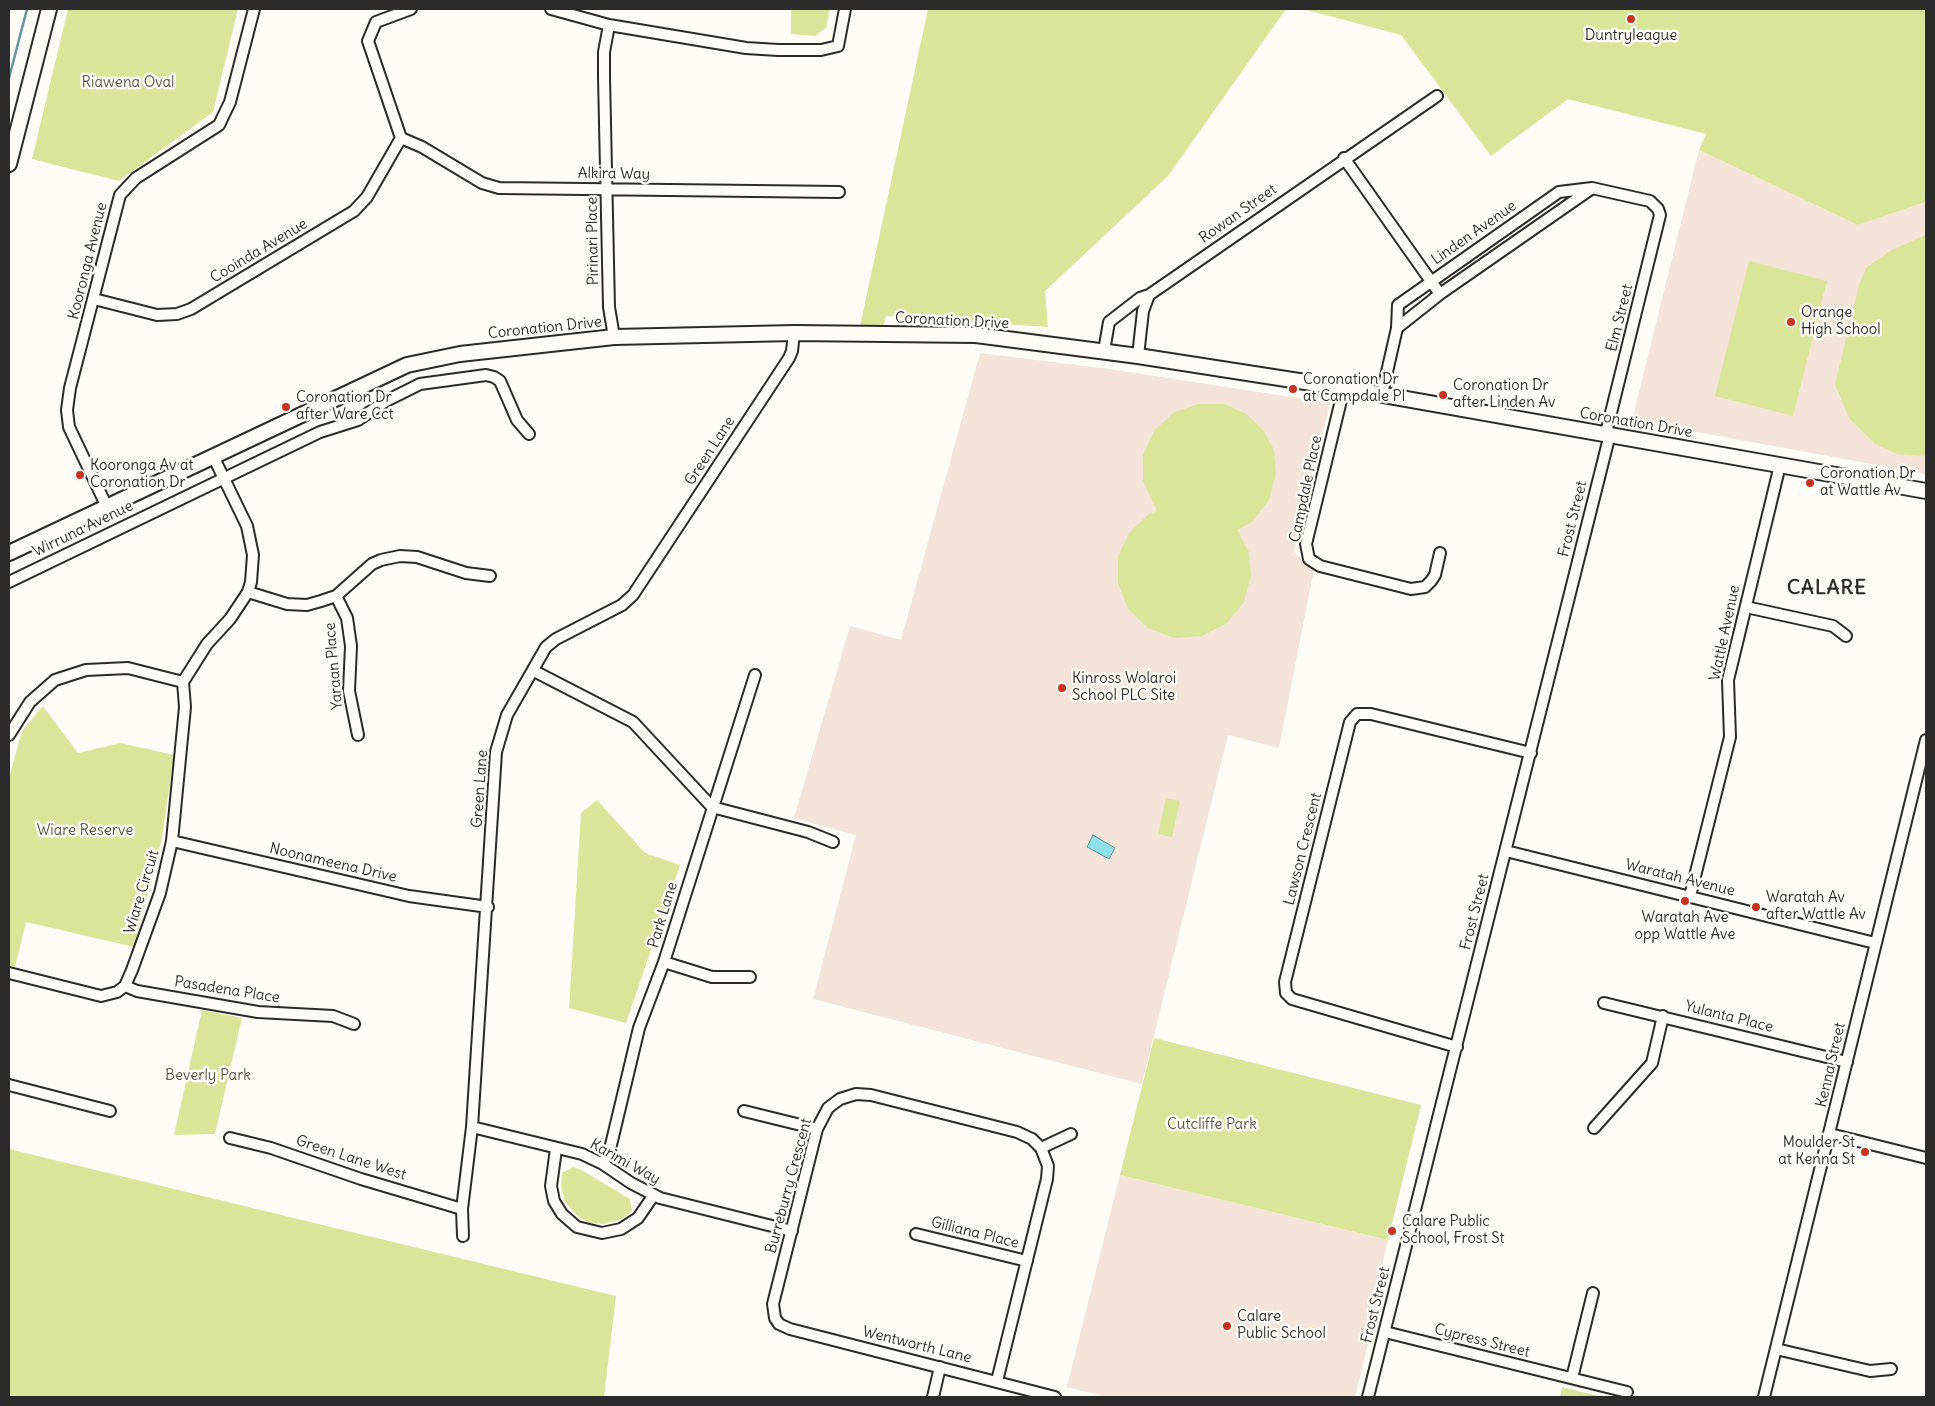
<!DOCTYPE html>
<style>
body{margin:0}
#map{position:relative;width:1935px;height:1406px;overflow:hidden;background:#fdfcf7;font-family:Delius,sans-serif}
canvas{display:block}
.frame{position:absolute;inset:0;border:10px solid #2b2b2b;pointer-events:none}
</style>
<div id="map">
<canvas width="1935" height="1406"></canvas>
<div class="frame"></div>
</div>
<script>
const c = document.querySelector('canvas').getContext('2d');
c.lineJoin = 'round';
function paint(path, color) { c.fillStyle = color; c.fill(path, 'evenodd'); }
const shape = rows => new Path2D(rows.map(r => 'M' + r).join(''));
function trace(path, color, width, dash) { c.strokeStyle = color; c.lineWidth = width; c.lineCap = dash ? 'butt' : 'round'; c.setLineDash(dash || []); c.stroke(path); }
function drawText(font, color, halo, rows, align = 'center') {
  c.font = font + ' Delius,sans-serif'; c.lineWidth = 5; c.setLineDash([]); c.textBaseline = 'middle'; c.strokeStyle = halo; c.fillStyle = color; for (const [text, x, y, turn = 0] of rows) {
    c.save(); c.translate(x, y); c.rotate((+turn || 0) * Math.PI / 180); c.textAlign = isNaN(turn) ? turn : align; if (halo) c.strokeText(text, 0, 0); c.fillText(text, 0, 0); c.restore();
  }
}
const built = shape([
 [1699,150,1858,225,1926,202,1926,474,1632,420],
 [980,353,1110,369,1330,403,1294,553,1314,569,1279,748,1228,735,1142,1084,813,999,856,835,794,818,850,626,901,640],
 [1120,1175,1388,1240,1382,1266,1385,1274,1355,1397,1107,1397,1067,1387]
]);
const green = shape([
 [68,9,238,9,213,112,119,181,32,159],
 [791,9,830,9,826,28,815,36,791,34],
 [928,9,1286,9,1168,176,1045,291,1048,327,886,316,883,326,860,326],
 [1303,9,1926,9,1926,202,1858,225,1699,150,1706,134,1568,99,1491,156,1401,35],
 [1923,236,1926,236,1926,455,1923,456,1897,454,1875,444,1849,418,1835,384,1859,285,1867,267,1892,250],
 [1749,261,1827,281,1793,416,1715,396],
 [1198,404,1225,404,1246,414,1263,430,1274,450,1276,473,1269,500,1252,522,1237,530,1249,552,1251,575,1244,602,1227,623,1202,636,1174,638,1148,628,1128,609,1118,583,1118,557,1129,533,1149,514,1157,511,1143,481,1143,455,1154,431,1173,413],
 [43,706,78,753,121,743,174,755,162,838,134,947,26,922,15,967,9,965,9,778,22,731],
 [1166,798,1180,801,1172,837,1158,834],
 [597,800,645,853,680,865,626,1023,569,1008,581,813],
 [202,1010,242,1018,215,1134,174,1135],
 [1154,1038,1421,1105,1388,1240,1120,1175],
 [9,1149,616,1296,604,1397,9,1397],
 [573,1167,580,1169,630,1199,632,1211,622,1219,604,1224,590,1223,578,1217,565,1202,561,1186,562,1173],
 [1562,1387,1603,1397,1560,1397]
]);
const water = shape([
 [1093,835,1115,848,1109,859,1087,847,1093,835]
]);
const stream = shape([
 [9,78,27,9]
]);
const street = shape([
 [551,9,609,25,746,48,778,50,821,50,838,46,845,9],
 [609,25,604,52,604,77,609,307,614,337],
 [401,138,422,147,482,183,499,188,839,192],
 [401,138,368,41,376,22,411,9],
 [1344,158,1440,294],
 [94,299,157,315,177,314,191,309,354,211,367,197,401,138],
 [1397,328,1440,294,1591,189],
 [1104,351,1109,322,1140,298,1149,295,1437,96],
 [1138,356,1143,311,1149,295],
 [1344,388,1306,544,1309,559,1320,566,1411,589,1425,587,1431,581,1435,575,1440,553],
 [1382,394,1397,328,1398,305,1559,192,1592,188,1650,201,1658,209,1660,215,1606,433],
 [107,507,69,427,67,410,70,388,120,195,136,178,219,125,230,102,254,9],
 [9,582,320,432,358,420,386,401,420,384,486,375,494,377,500,381,517,420,529,434],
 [248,592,287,604,307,605,321,601,336,596,372,564,381,560,400,556,417,557,466,573,490,576],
 [336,596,347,618,351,646,349,691,358,735],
 [1746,607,1833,626,1846,636],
 [534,671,633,722,712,807,808,832,833,842],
 [9,735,30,702,55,680,86,670,128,668,183,682],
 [172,841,409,896,488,907],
 [1506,851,1875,943],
 [1690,896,1730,737,1728,680,1780,465],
 [664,962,712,977,750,977],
 [9,973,101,996,117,992,125,986,132,970,160,893,172,841,185,707,183,682,207,644,230,619,248,592,251,582,253,555,247,526,213,456],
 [125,986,137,991,258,1012,333,1016,354,1024],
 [1604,1003,1847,1062],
 [1457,1047,1292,999,1286,993,1285,982,1350,722,1357,714,1371,714,1531,753],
 [9,1085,110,1111],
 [744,1111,817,1129],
 [472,1127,582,1154,603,1164,631,1183,660,1198,792,1231],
 [1594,1128,1652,1063,1663,1016],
 [1830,1134,1926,1158],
 [230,1138,271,1148,361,1179,462,1209],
 [1041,1148,1071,1134],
 [556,1149,551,1186,554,1201,562,1214,577,1227,602,1233,621,1229,638,1218,653,1196],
 [603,1164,611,1145,639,1028,664,962,755,675],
 [916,1234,1027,1261],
 [463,1236,462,1209,472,1127,496,752,507,715,546,647,556,639,622,605,633,595,789,358,792,351,794,333],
 [1385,1332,1627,1392],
 [1776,1349,1870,1371,1891,1369],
 [1572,1378,1593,1293],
 [997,1381,1047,1179,1048,1166,1041,1148,1032,1139,1017,1132,871,1095,856,1094,840,1099,828,1108,817,1129,773,1304,775,1318,779,1324,790,1329,1055,1397],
 [933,1397,940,1367],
 [1368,1397,1610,434],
 [1764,1397,1926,740]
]);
const secondary = shape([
 [9,164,49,9],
 [9,553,407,365,460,354,614,337,794,333,976,335,1138,356,1344,388,1926,491]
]);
const markers = [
 [1631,19,5,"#c8321e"],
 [1791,322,5,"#c8321e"],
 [1293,389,5,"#c8321e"],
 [1443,395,5,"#c8321e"],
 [286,407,5,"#c8321e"],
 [80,475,5,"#c8321e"],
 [1810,483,5,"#c8321e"],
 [1062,688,5,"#c8321e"],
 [1685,901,5,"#c8321e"],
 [1756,907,5,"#c8321e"],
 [1865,1152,5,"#c8321e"],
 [1392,1231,5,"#c8321e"],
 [1227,1326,5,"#c8321e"]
];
const poiNames = [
 ["Duntryleague",1631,36,"center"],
 ["Orange",1801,313],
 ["High School",1801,330],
 ["Coronation Dr",1303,380],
 ["at Campdale Pl",1303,397],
 ["Coronation Dr",1453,386],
 ["after Linden Av",1453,403],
 ["Coronation Dr",296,398],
 ["after Ware Cct",296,415],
 ["Kooronga Av at",90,466],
 ["Coronation Dr",90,483],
 ["Coronation Dr",1820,474],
 ["at Wattle Av",1820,491],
 ["Kinross Wolaroi",1072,679],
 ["School PLC Site",1072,696],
 ["Waratah Av",1766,898],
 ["after Wattle Av",1766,915],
 ["Waratah Ave",1685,918,"center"],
 ["opp Wattle Ave",1685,935,"center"],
 ["Moulder St",1855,1143,"right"],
 ["at Kenna St",1855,1160,"right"],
 ["Calare Public",1402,1222],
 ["School, Frost St",1402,1239],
 ["Calare",1237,1317],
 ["Public School",1237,1334]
];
const parkNames = [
 ["Riawena Oval",128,83],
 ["Wiare Reserve",85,831],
 ["Beverly Park",208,1076],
 ["Cutcliffe Park",1212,1125]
];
const streetNames = [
 ["Alkira Way",614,174,1],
 ["Rowan Street",1238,214,-35],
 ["Linden Avenue",1474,233,-35],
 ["Pirinari Place",593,241,-91],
 ["Cooinda Avenue",259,251,-31],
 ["Kooronga Avenue",88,261,-76],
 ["Elm Street",1620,318,-76],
 ["Coronation Drive",952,321,3],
 ["Coronation Drive",545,328,-6],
 ["Coronation Drive",1636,423,10],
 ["Green Lane",710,451,-57],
 ["Campdale Place",1306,489,-78],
 ["Frost Street",1573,519,-76],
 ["Wirruna Avenue",83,529,-26],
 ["Wattle Avenue",1725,633,-78],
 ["Yaraan Place",334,666,-95],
 ["Green Lane",480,789,-86],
 ["Lawson Crescent",1303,849,-76],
 ["Noonameena Drive",333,863,13],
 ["Waratah Avenue",1680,878,14],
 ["Wiare Circuit",142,892,-73],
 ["Frost Street",1475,912,-76],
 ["Park Lane",663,915,-73],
 ["Pasadena Place",227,990,9],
 ["Yulanta Place",1729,1017,14],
 ["Kenna Street",1831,1065,-77],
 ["Green Lane West",351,1158,18],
 ["Karimi Way",625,1162,29],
 ["Burreburry Crescent",789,1186,-75],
 ["Gilliana Place",975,1233,14],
 ["Frost Street",1376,1305,-76],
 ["Cypress Street",1482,1341,14],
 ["Wentworth Lane",917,1345,14]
];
const districtNames = [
 ["CALARE",1827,588]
];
paint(built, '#f3e3d8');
paint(green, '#d9e699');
paint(water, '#8edfe8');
trace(water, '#66979c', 1);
trace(stream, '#66979c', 2.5);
trace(street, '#2b2b2b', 14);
trace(secondary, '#2b2b2b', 18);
trace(street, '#fdfcf7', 10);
trace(secondary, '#fdfcf7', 14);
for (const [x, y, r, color] of markers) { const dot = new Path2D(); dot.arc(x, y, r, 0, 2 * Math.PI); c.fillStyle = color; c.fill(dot); trace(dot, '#fdfcf7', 2); }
drawText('15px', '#2b2b2b', '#fdfcf7', poiNames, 'left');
drawText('15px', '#565a46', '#fdfcf7', parkNames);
drawText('15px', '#2b2b2b', '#fdfcf7', streetNames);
c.letterSpacing = '1px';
drawText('bold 20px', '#2b2b2b', '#fdfcf7', districtNames);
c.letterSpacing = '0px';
</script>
